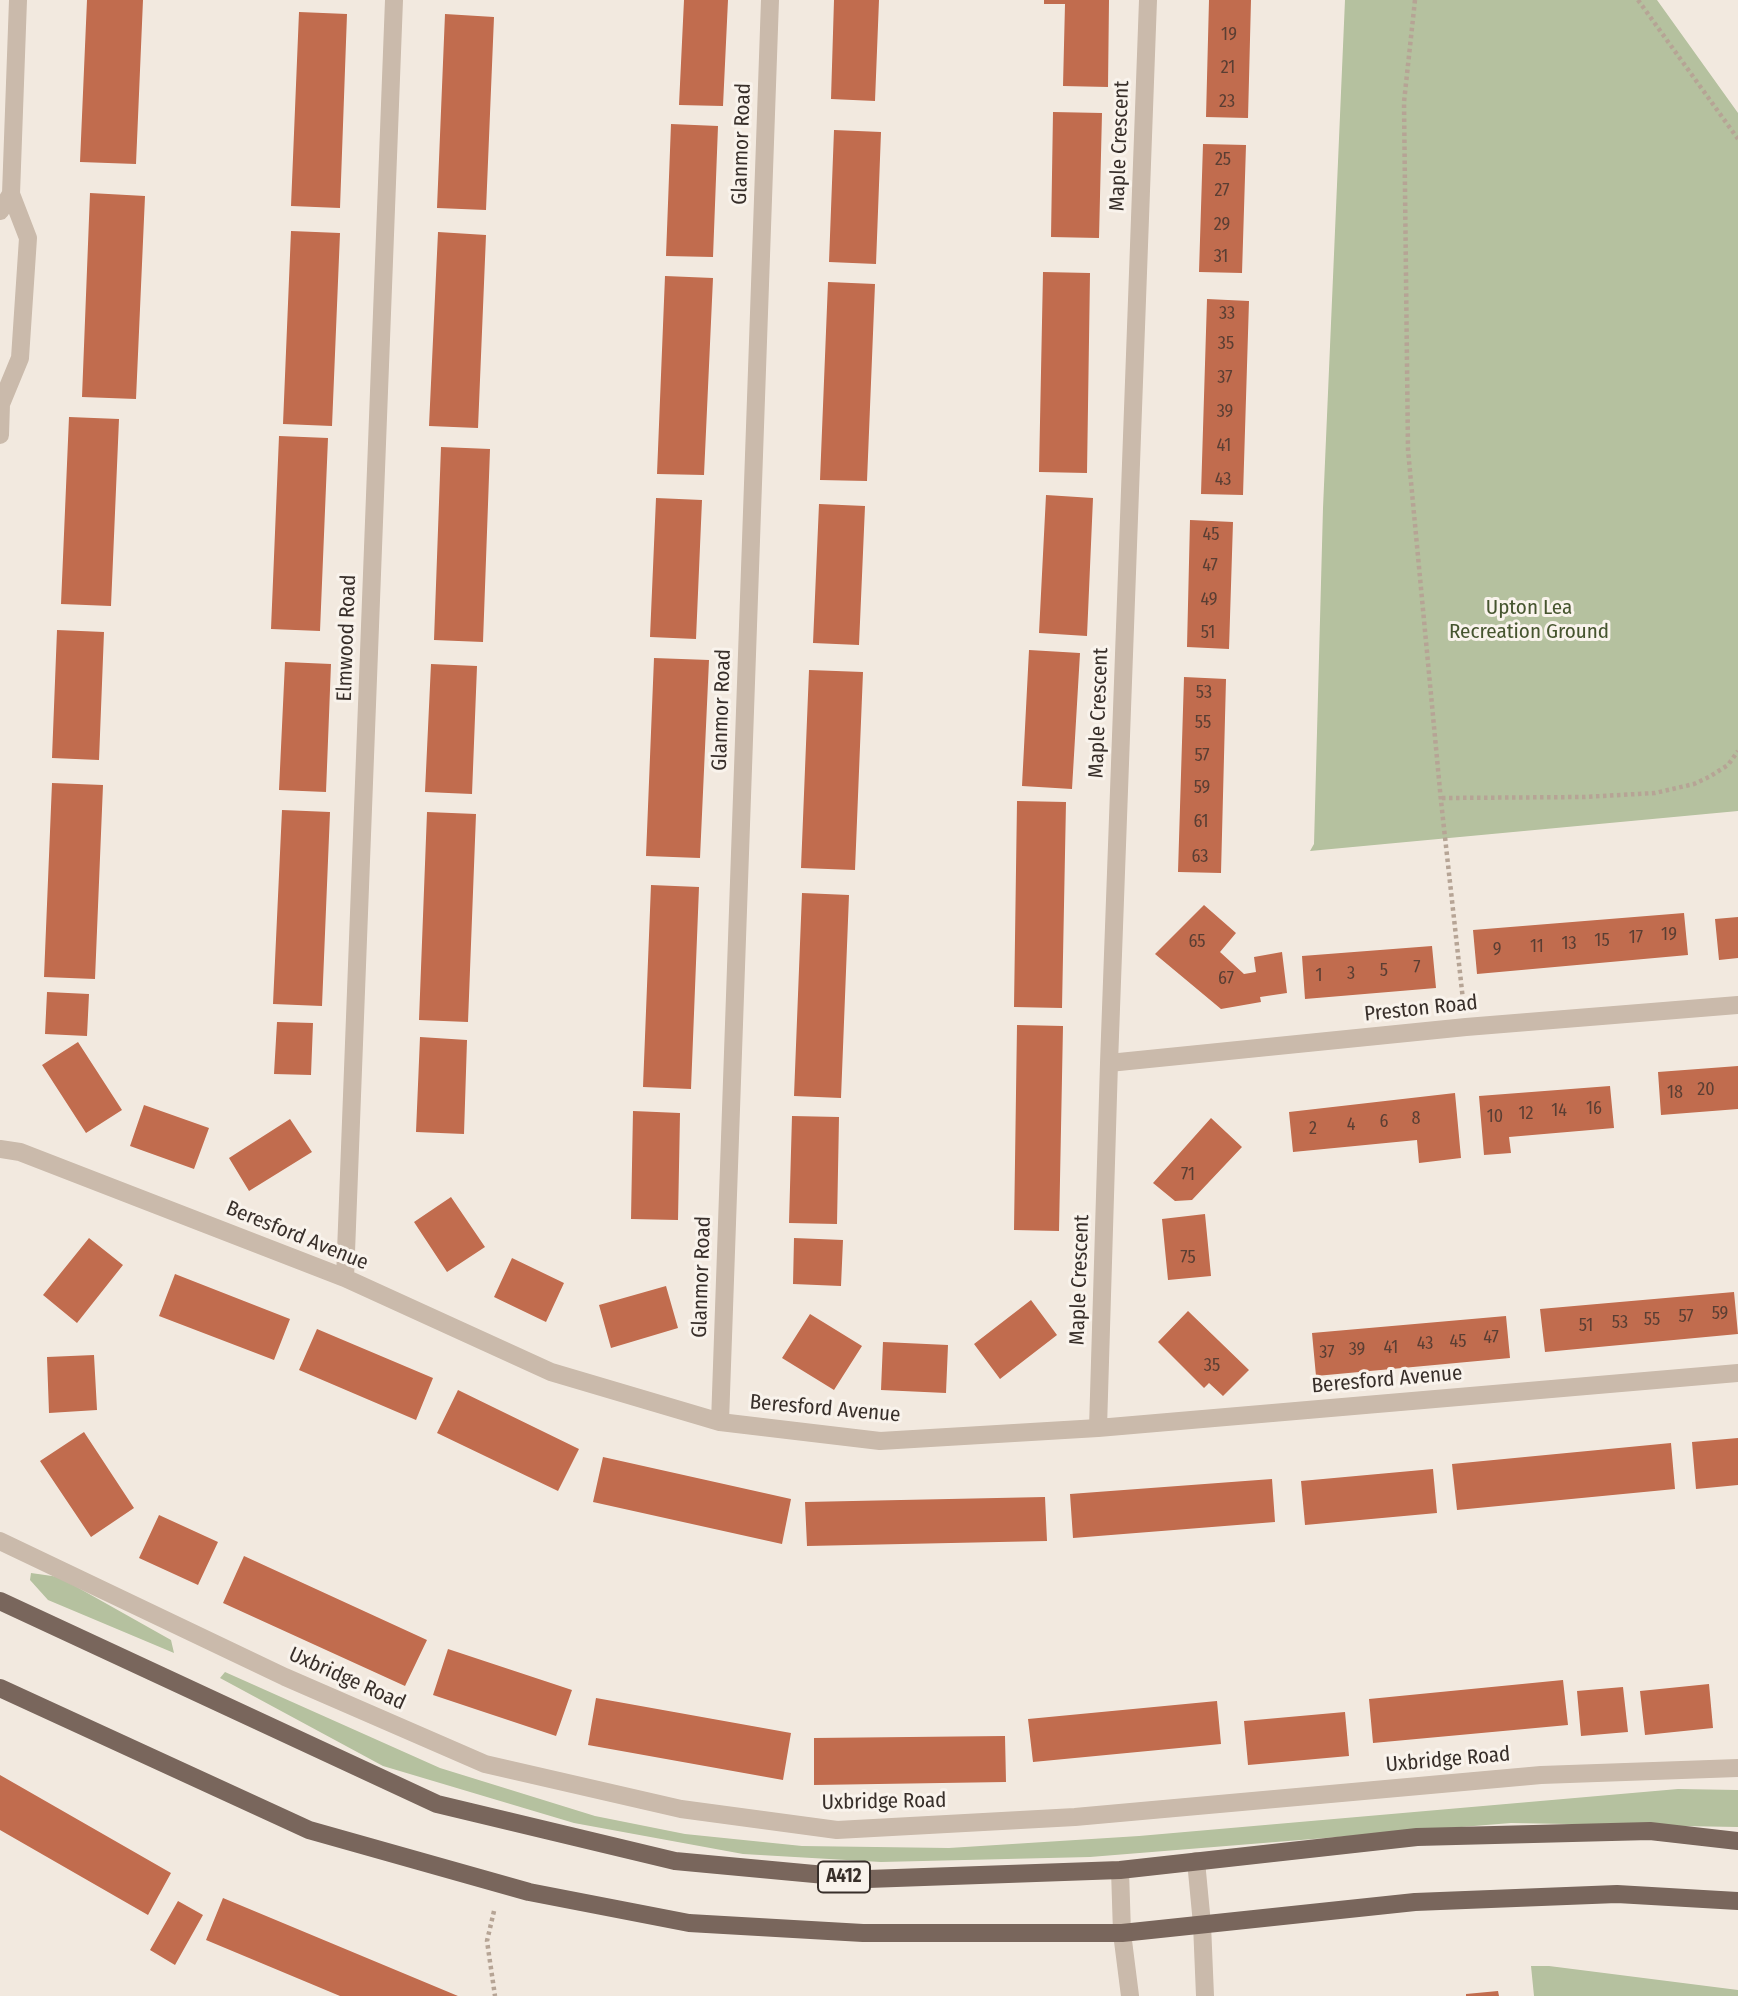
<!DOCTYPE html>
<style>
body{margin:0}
canvas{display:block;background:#f2e9df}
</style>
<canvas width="1738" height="1996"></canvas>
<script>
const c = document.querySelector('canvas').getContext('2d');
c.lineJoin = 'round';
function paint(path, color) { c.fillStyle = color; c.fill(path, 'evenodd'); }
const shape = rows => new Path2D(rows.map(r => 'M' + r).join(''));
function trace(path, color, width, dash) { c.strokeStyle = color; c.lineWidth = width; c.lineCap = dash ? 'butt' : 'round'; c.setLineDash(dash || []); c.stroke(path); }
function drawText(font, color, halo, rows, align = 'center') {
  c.font = font + ' "Fira Sans Condensed",sans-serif'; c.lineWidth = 6; c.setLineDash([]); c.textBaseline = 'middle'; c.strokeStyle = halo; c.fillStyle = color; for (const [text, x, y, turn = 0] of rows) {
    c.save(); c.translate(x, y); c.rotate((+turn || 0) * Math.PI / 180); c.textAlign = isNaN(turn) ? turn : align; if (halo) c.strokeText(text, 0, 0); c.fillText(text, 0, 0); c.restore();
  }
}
const green = shape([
 [1345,0,1657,0,1738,113,1738,811,1310,851,1314,844,1323,508],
 [31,1573,59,1577,171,1640,174,1653,48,1600,30,1580],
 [225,1672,440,1768,595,1816,685,1834,802,1846,949,1848,1139,1836,1678,1789,1738,1790,1738,1827,1511,1823,1090,1857,881,1862,743,1854,574,1823,383,1766,220,1678],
 [1531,1966,1549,1966,1738,1990,1738,1996,1534,1996]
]);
const building = shape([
 [87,0,143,0,136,164,80,162],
 [684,0,728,0,723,106,679,105],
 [834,0,879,0,875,101,831,99],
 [1044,0,1109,0,1108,87,1063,86,1065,4,1044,4],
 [1209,0,1251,0,1248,118,1206,117],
 [299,12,347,14,340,208,291,206],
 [445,14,494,17,486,210,437,208],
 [1053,112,1102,113,1099,238,1051,237],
 [671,124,718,126,713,257,666,256],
 [834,130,881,132,876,264,829,262],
 [1203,144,1246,145,1242,273,1199,272],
 [90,193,145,196,136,399,82,397],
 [291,231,340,233,332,426,283,424],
 [438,232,486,235,478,428,429,426],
 [1043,272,1090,273,1087,473,1039,472],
 [665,276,713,278,704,475,657,474],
 [828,282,875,284,867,481,820,480],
 [1207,299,1249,301,1243,495,1201,494],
 [69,417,119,419,111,606,61,604],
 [279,436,328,438,320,631,271,629],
 [441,447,490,449,483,642,434,640],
 [1046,495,1093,498,1087,636,1039,633],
 [656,498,702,500,696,639,650,637],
 [819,504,865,506,859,645,813,643],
 [1190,520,1233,522,1229,649,1187,647],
 [57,630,104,632,99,760,52,758],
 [1029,650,1080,653,1072,789,1022,786],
 [654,658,709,660,700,858,646,856],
 [285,662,331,664,326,792,279,790],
 [431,664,477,666,472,794,425,792],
 [809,670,863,672,855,870,801,868],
 [1184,677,1226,679,1221,873,1178,872],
 [52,783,103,785,95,979,44,977],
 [1017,801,1066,802,1062,1008,1014,1007],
 [282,810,330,812,322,1006,273,1004],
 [427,812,476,814,468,1022,419,1020],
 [651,885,699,887,691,1089,643,1087],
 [802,893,849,895,841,1098,794,1096],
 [1204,905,1236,933,1220,952,1244,974,1256,972,1254,957,1282,952,1287,993,1260,997,1261,1002,1221,1009,1155,954],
 [1684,913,1688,955,1477,974,1473,930],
 [1738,917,1738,958,1719,960,1715,919],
 [1432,946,1436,988,1305,999,1302,956],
 [47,992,89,994,87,1036,45,1034],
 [277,1022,313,1023,311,1075,274,1074],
 [1017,1025,1063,1026,1059,1231,1014,1230],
 [420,1037,467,1040,464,1134,416,1132],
 [78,1042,122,1110,86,1133,42,1065],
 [1738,1066,1738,1109,1661,1115,1658,1072],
 [1610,1086,1614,1128,1509,1137,1511,1153,1484,1155,1479,1096],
 [1455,1093,1461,1158,1419,1163,1417,1140,1293,1152,1289,1112],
 [144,1105,209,1128,194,1169,130,1146],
 [633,1111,680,1113,678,1220,631,1219],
 [792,1116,839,1117,837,1224,789,1223],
 [1211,1118,1242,1147,1192,1200,1175,1201,1153,1183],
 [290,1119,312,1152,249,1191,229,1158],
 [451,1197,485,1247,447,1272,414,1222],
 [1205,1214,1211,1276,1168,1280,1162,1219],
 [89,1238,123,1265,77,1323,43,1295],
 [794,1238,843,1240,841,1286,793,1284],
 [512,1258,564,1283,546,1322,494,1297],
 [175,1274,290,1319,274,1360,159,1316],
 [666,1286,678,1328,611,1348,599,1305],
 [1734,1292,1738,1334,1545,1352,1540,1309],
 [1031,1300,1057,1335,1000,1379,974,1344],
 [1188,1311,1249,1370,1223,1396,1209,1383,1204,1388,1158,1342],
 [810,1314,862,1346,834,1390,782,1358],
 [1506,1316,1510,1358,1316,1376,1312,1333],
 [317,1329,433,1378,416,1420,299,1370],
 [883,1342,948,1345,946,1393,881,1390],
 [94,1355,97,1410,49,1413,47,1357],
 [458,1390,579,1449,558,1491,437,1433],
 [84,1432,134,1508,91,1537,40,1461],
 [1738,1438,1738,1485,1696,1489,1692,1442],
 [1671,1443,1675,1489,1457,1510,1452,1464],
 [603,1457,791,1499,782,1544,593,1502],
 [1433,1469,1437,1513,1305,1525,1301,1481],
 [1272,1479,1275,1522,1073,1538,1070,1494],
 [1045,1497,1047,1541,807,1546,805,1502],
 [159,1515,218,1542,198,1585,139,1558],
 [244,1556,427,1640,405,1686,223,1603],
 [448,1649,572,1690,556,1736,433,1695],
 [1563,1680,1568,1725,1373,1743,1369,1699],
 [1709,1684,1713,1728,1645,1735,1640,1691],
 [1623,1687,1628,1732,1581,1736,1577,1691],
 [596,1698,791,1733,783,1780,588,1745],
 [1217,1701,1221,1744,1033,1762,1028,1719],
 [1345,1712,1349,1756,1248,1765,1244,1721],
 [1005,1736,1006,1782,814,1785,814,1738],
 [0,1775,171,1873,148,1915,0,1830],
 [223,1898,458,1996,340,1996,206,1940],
 [178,1901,203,1915,175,1965,150,1950],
 [1498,1991,1499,1996,1466,1996,1466,1994]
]);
const path = shape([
 [1415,0,1404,102,1408,450,1441,801,1463,1000],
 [1638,0,1738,139],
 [1442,798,1584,797,1655,793,1694,784,1709,777,1728,765,1738,751],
 [494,1911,487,1941,495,1996]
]);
const minor = shape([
 [0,211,11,194],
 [0,435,1,404,20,358,28,238,11,194,18,0],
 [1109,1063,1466,1027,1738,1005],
 [0,1149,20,1152,345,1278,551,1372,720,1422,880,1441,1098,1428,1738,1373],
 [345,1278,394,0],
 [720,1422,770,0],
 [1098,1428,1109,1063,1148,0],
 [0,1541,285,1677,485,1764,681,1809,837,1830,1075,1817,1541,1775,1738,1768],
 [1196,1861,1202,1924,1205,1996],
 [1120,1870,1122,1933,1130,1996]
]);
const major = shape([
 [0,1601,437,1804,675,1861,868,1879,1120,1870,1417,1837,1650,1831,1738,1841],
 [0,1688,309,1830,529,1892,689,1923,863,1933,1122,1933,1415,1902,1617,1894,1738,1901]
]);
const numberNames = [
 ["19",1229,35],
 ["21",1228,68],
 ["23",1227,102],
 ["25",1223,160],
 ["27",1222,191],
 ["29",1222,225],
 ["31",1221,257],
 ["33",1227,314],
 ["35",1226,344],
 ["37",1225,378],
 ["39",1225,412],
 ["41",1224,446],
 ["43",1223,480],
 ["45",1211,535],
 ["47",1210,566],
 ["49",1209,600],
 ["51",1208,633],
 ["53",1204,693],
 ["55",1203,723],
 ["57",1202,756],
 ["59",1202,788],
 ["61",1201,822],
 ["63",1200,857],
 ["19",1669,935],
 ["17",1636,938],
 ["15",1602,941],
 ["65",1197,942],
 ["13",1569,944],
 ["11",1537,947],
 ["9",1497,950],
 ["7",1417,968],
 ["5",1384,971],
 ["3",1351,974],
 ["1",1319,976],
 ["67",1226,979],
 ["20",1706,1090],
 ["18",1675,1093],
 ["16",1594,1109],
 ["14",1559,1111],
 ["12",1526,1114],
 ["10",1495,1117],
 ["8",1416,1119],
 ["6",1384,1122],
 ["4",1351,1125],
 ["2",1313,1129],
 ["71",1188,1175],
 ["75",1188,1258],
 ["59",1720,1314],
 ["57",1686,1317],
 ["55",1652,1320],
 ["53",1620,1323],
 ["51",1586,1326],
 ["47",1491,1338],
 ["45",1458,1342],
 ["43",1425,1344],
 ["41",1391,1348],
 ["39",1357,1350],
 ["37",1327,1353],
 ["35",1212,1366]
];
const shields = [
 [844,1877,52]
];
const shieldNames = [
 ["A412",844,1877]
];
const streetNames = [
 ["Glanmor Road",742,144,-88],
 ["Maple Crescent",1120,146,-88],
 ["Elmwood Road",347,638,-88],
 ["Glanmor Road",722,710,-88],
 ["Maple Crescent",1099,713,-88],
 ["Preston Road",1421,1009,-6],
 ["Beresford Avenue",297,1236,22],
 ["Glanmor Road",702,1277,-88],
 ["Maple Crescent",1080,1280,-88],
 ["Beresford Avenue",1387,1380,-5],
 ["Beresford Avenue",825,1409,5],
 ["Uxbridge Road",347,1679,24],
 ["Uxbridge Road",1448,1760,-5],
 ["Uxbridge Road",884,1802,-1]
];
const parkNames = [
 ["Upton Lea",1529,608],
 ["Recreation Ground",1529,632]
];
paint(green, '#b5c19f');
paint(building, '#c16c4e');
trace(path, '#b6a495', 4.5, [3.5, 3.5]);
trace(minor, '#cabaab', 18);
trace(major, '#79665c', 18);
drawText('18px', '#5a3e33', null, numberNames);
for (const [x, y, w] of shields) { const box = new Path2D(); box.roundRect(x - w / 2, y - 15.5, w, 31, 5); c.fillStyle = '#f9f3ec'; c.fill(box); trace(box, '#382f2a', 2); }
drawText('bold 19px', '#382f2a', null, shieldNames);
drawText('21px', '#382f2a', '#f9f3ec', streetNames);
drawText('21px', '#46552f', '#f9f3ec', parkNames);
</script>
